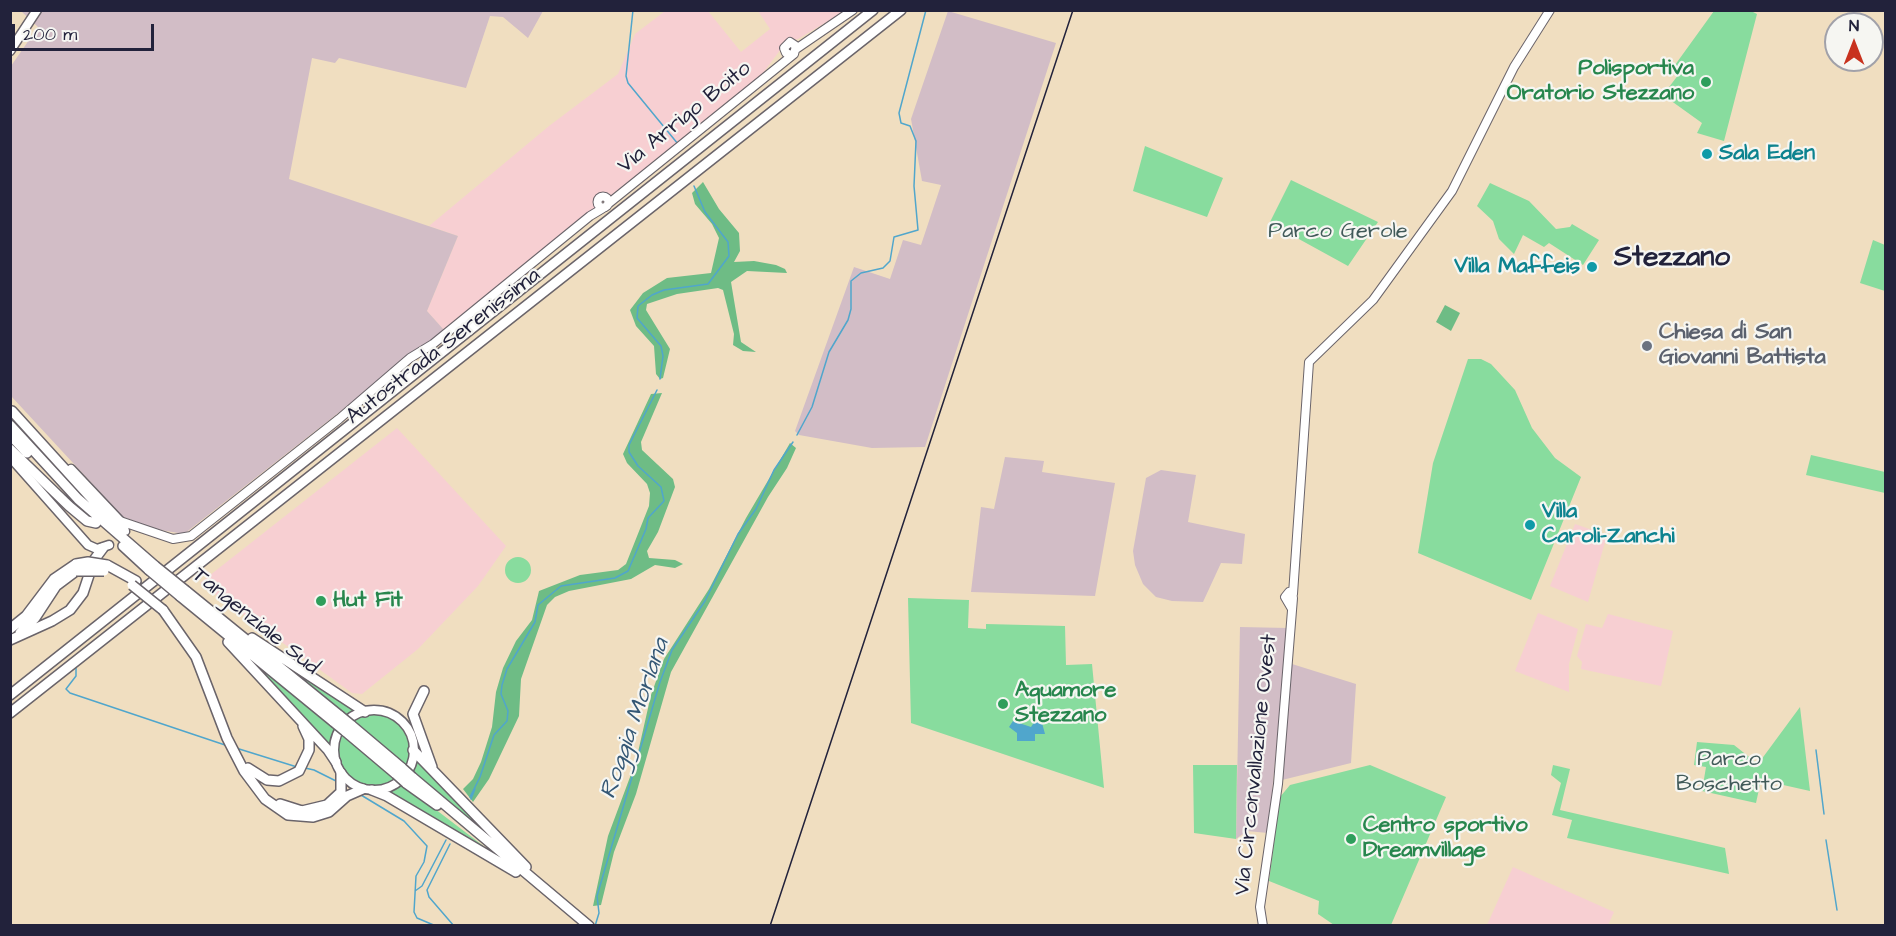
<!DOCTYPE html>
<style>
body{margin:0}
#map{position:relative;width:1896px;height:936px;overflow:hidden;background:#f0dec0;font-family:"Architects Daughter",sans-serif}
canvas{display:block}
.frame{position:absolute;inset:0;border:12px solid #22223b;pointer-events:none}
.north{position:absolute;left:1824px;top:12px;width:60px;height:60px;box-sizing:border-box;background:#f6f6f2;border:2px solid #a1a1a9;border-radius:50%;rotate:0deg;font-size:16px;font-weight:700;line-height:24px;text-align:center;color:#22223b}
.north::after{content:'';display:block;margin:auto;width:21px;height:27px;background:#c8321e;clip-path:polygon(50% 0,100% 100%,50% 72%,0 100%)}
.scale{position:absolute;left:12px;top:24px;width:142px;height:27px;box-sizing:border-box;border:3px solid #22223b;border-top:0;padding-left:8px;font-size:18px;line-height:21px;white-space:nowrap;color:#22223b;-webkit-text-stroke:4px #f6f6f2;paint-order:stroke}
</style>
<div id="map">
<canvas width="1896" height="936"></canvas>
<div class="frame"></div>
<div class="north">N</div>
<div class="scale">200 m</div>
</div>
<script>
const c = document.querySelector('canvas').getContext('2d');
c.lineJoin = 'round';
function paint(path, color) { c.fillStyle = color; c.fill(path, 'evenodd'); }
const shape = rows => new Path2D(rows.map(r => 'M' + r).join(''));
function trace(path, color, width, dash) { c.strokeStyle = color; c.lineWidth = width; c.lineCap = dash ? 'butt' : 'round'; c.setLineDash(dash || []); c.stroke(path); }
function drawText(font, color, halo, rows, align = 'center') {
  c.font = font + ' "Architects Daughter",sans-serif'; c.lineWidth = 4.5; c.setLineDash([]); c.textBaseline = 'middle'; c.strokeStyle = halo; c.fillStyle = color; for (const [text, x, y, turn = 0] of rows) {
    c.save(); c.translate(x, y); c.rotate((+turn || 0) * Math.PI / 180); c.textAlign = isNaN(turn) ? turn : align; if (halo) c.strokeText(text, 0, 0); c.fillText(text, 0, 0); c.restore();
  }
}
const built = shape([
 [665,11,708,11,741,52,770,29,758,11,845,11,798,39,787,41,763,73,444,330,427,311,458,236,429,226,549,126,618,74,635,34],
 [397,428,506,546,478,586,418,649,362,694,352,693,200,583],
 [1575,524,1607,535,1588,602,1550,586],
 [1538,613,1578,629,1569,664,1569,692,1515,671],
 [1608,614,1673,631,1661,686,1581,669,1582,662,1577,656,1586,624,1602,628],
 [1513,867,1614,912,1608,925,1487,925]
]);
const industrial = shape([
 [21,11,543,11,528,38,503,17,490,16,466,88,339,58,335,63,312,58,289,179,458,236,427,311,444,330,184,534,155,529,123,517,11,396,11,66,38,27],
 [948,11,1056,43,925,447,872,448,799,435,795,431,854,267,890,279,903,240,921,245,941,185,922,181,911,119],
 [1005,457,1044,461,1042,472,1115,483,1095,596,971,592,981,507,994,509],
 [1161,470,1196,475,1188,522,1245,534,1242,564,1221,563,1203,602,1172,601,1156,597,1143,584,1135,565,1133,551,1146,478],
 [1240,627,1288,628,1268,833,1247,831,1236,839],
 [1292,664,1356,684,1351,763,1282,780]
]);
const green = shape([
 [1714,11,1751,11,1757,14,1724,141,1697,133,1702,123,1663,95,1682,70,1675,65],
 [1145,146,1223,178,1207,217,1133,191],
 [1291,180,1378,222,1348,266,1297,238,1267,228],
 [1490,183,1529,201,1556,229,1570,227,1572,224,1599,240,1583,265,1549,243,1544,247,1523,235,1514,254,1499,239,1493,221,1477,206],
 [1873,240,1885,245,1885,291,1860,283],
 [1468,359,1481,359,1491,364,1515,390,1532,428,1555,458,1581,477,1531,600,1418,553,1433,463],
 [1811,455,1885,472,1885,493,1806,475],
 '505 570a13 13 0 1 1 26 0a13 13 0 1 1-26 0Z',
 [908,598,969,600,968,628,986,629,986,624,1065,626,1066,665,1092,664,1104,788,911,723],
 [233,628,361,711,347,719],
 [238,649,337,729,333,737,332,753],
 [1800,707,1810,791,1761,780,1756,803,1702,791,1706,767,1694,765,1697,742,1734,745,1758,764],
 '337 750a37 37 0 1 1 74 0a37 37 0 1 1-74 0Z',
 [416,757,511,855,411,770],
 [1193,765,1237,765,1236,839,1194,833],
 [1370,765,1446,797,1391,925,1334,925,1318,914,1319,901,1269,881,1280,797,1290,785],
 [1553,765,1570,769,1560,810,1725,848,1729,874,1567,838,1572,820,1552,815,1561,783,1551,775],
 [401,783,507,864,378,791]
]);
const forest = shape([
 [703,182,719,209,739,233,740,251,734,262,754,261,776,265,785,269,787,273,747,271,731,282,741,342,756,352,743,351,733,345,734,334,723,290,718,288,677,294,647,304,646,310,670,349,663,378,660,379,656,374,654,346,636,326,630,310,643,293,667,278,711,273,719,238,712,224,695,204,692,193],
 [1445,305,1460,313,1451,331,1436,322],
 [662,393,641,442,642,450,673,479,675,487,658,532,647,551,649,558,675,560,683,564,675,568,655,565,631,579,569,591,555,597,547,605,521,679,519,716,489,779,473,802,463,789,473,779,481,762,492,727,496,692,503,668,516,641,532,620,539,591,580,575,618,570,626,564,649,506,650,493,647,484,627,463,623,454,651,394],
 [790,443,796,448,787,468,768,497,671,672,636,794,614,852,601,905,593,906,608,836,636,761,651,695,664,659,709,589,746,518]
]);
const water = shape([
 [1037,718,1042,723,1045,734,1035,734,1035,741,1017,741,1017,733,1009,727,1013,721,1031,727]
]);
const stream = shape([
 [633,10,626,76,628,83,678,144],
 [660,379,663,356,661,346,637,318,638,306,652,295,664,290,708,284,729,256,728,242,705,212,694,186],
 [797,435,812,407,829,352,848,320,851,309,851,281,861,273,883,268,890,261,894,237,918,230,914,186,916,141,910,126,901,123,899,113,926,10],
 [76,667,76,676,66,689,70,693,225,745],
 [236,748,297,767],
 [1816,750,1824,814],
 [305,768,314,770,336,781],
 [361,795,404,821,427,846,424,862,416,876,414,912,417,918,436,926],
 [470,797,480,777,494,735,507,721,508,711,501,694,502,685,507,669,535,622,538,605,561,586,615,578,628,571,646,529,648,518,664,501,661,487,638,466,629,452,629,445,657,390],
 [471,799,475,789],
 [1826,840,1837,910],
 [450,844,427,890,429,897,454,926],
 [415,891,422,886,446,840],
 [595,926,599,913,597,896,660,682,672,650,705,601,738,534,756,509,774,470,793,442]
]);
const secondary = shape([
 [796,49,853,10],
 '597.5 202a5.5 5.5 0 1 1 11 0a5.5 5.5 0 1 1-11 0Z',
 [608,204,794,54,796,46,790,42,784,48,786,53,791,55],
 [120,521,173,539,191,536,339,419,410,358,433,344,590,216,605,207],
 [1289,592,1285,597,1292,609],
 [1293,594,1309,362,1373,300,1452,191,1514,67,1550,10],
 [1263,926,1260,907,1278,784,1293,598]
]);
const primary = shape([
 [10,51,37,10],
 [10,457,88,545,97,549,109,545],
 [71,469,123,524,125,531],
 '334 750a40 40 0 1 1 80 0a40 40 0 1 1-80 0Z'
]);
const highway = shape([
 [12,411,121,531],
 [10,425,78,499,155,566],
 [10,435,27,453],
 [10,449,69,506,87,521,96,523],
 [123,546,149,570],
 [107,565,136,581],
 [186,591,340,716],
 [180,596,334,722],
 [163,610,196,657,227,738,244,771,265,799,288,815,313,817,329,812,347,796,363,789],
 [10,629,26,616,54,579,76,564],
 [20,633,35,618,56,586,76,571],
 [252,638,365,712],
 [10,640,52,621,70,610,83,593,94,560,103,548],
 [228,642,328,750,336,762],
 [424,691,413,714,432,767],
 [10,695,873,10],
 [10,713,901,10],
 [351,725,402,768],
 [345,731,396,774],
 [413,750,526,867],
 [248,768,267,780,279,781,299,771,309,750,309,739,303,726],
 [412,777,589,926],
 [406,783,437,805],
 [372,790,387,796,516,872],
 [280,804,302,811,327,805,341,792,341,773]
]);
const rail = shape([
 [770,926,1073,10]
]);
const highwayBridge = shape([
 [76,564,88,562,107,565],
 [155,566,186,591],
 [149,570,180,596],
 [76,571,104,571],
 [132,585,163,610],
 [340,716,351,725],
 [334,722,345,731],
 [402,768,412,777],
 [396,774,406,783]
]);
const markers = [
 [1706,82,6,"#2e9e5b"],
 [1707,154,6,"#0f9aa8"],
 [1592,267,6,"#0f9aa8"],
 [1647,346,6,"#6b7280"],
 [1530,525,6,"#0f9aa8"],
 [321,601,6,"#2e9e5b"],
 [1003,704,6,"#2e9e5b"],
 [1351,839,6,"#2e9e5b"]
];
const leisureNames = [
 ["Polisportiva",1694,69,"right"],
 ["Oratorio Stezzano",1694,94,"right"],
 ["Hut Fit",333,601],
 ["Aquamore",1015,691],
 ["Stezzano",1015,716],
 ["Centro sportivo",1363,826],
 ["Dreamvillage",1363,851]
];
const streetNames = [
 ["Via Arrigo Boito",685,118,-39],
 ["Autostrada Serenissima",444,347,-38],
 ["Tangenziale Sud",255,622,39],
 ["Via Circonvallazione Ovest",1257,765,-84]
];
const cultureNames = [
 ["Sala Eden",1719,154],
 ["Villa Maffeis",1580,267,"right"],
 ["Villa",1542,512],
 ["Caroli-Zanchi",1542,537]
];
const parkNames = [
 ["Parco Gerole",1338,232],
 ["Parco",1729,760],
 ["Boschetto",1729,785]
];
const worshipNames = [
 ["Chiesa di San",1659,333],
 ["Giovanni Battista",1659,358]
];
const waterNames = [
 ["Roggia Morlana",636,719,-71]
];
const districtNames = [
 ["Stezzano",1672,259]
];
paint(built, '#f7cfd2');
paint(industrial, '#d2bdc6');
paint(green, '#88dc9e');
paint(forest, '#6ebc85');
paint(water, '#50a6cc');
trace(stream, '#50a6cc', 1.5);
trace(secondary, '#6a646a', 10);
trace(primary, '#6a646a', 11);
trace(highway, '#6a646a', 12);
trace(secondary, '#fff', 8);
trace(primary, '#fff', 8);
trace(highway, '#fff', 9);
trace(rail, '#22223b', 1.5);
trace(highwayBridge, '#6a646a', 12, []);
trace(highwayBridge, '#fff', 9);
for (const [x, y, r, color] of markers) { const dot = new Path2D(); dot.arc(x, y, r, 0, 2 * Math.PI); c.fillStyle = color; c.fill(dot); trace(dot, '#f6f6f2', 2); }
drawText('bold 22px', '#27864d', '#f6f6f2', leisureNames, 'left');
drawText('22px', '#22223b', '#f6f6f2', streetNames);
drawText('bold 22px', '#0d838f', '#f6f6f2', cultureNames, 'left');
drawText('22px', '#415a59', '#f6f6f2', parkNames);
drawText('bold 22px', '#5b616d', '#f6f6f2', worshipNames, 'left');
drawText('italic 24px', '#345775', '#f6f6f2', waterNames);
drawText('bold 28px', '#22223b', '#f6f6f2', districtNames);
</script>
